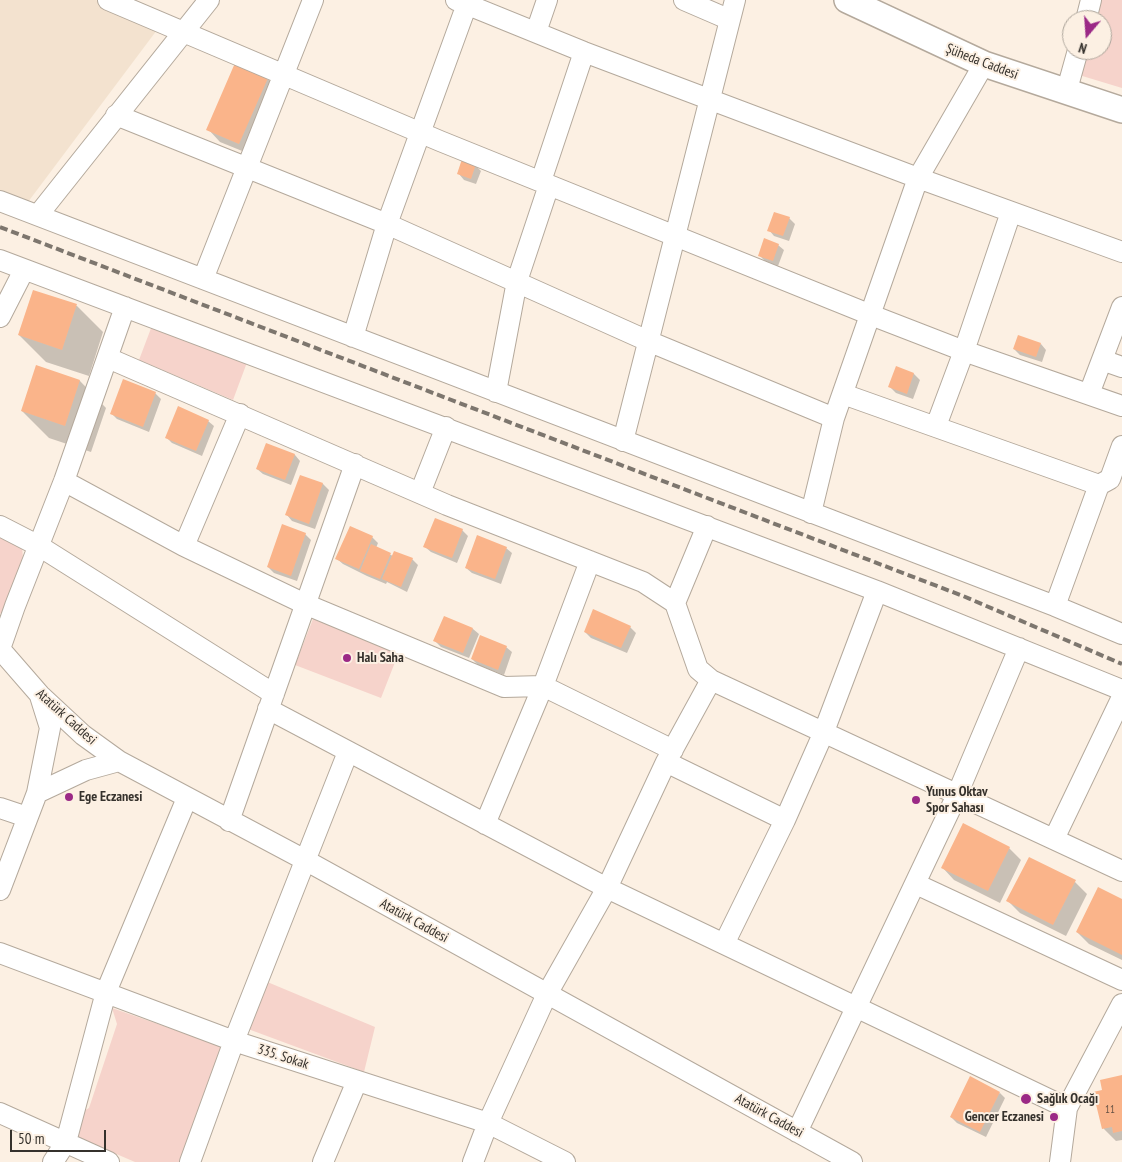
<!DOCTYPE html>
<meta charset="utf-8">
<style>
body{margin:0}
#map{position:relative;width:1122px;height:1162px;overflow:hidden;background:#fcf0e3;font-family:"PT Sans Narrow",sans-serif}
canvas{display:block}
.north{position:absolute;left:1062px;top:10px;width:50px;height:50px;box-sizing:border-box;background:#fcf0e3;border:1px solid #aca49a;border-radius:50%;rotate:198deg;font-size:14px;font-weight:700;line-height:20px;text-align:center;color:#35312c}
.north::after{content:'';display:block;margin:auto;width:18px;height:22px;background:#9b2986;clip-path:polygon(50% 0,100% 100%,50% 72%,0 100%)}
.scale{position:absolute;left:10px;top:1130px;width:96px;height:22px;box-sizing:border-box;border:2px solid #35312c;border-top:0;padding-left:6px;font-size:15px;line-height:18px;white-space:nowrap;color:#35312c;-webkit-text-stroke:4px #fcf0e3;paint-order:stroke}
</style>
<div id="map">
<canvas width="1122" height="1162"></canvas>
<div class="north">N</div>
<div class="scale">50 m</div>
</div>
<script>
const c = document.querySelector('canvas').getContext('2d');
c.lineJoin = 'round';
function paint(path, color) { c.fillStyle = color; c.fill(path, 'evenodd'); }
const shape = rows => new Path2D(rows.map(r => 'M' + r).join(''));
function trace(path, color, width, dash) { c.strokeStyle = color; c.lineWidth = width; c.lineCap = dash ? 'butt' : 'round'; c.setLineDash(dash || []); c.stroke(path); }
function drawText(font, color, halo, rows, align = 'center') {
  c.font = font + ' "PT Sans Narrow",sans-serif'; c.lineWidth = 4; c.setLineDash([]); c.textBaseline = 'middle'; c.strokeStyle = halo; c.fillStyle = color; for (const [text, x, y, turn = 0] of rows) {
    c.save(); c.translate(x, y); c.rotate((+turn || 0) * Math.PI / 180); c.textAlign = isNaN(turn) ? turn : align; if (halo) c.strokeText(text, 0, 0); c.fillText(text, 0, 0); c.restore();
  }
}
const built = shape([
 [0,0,96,0,157,30,28,202,0,191]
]);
const green = shape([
 [1099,0,1122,0,1122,88,1079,75,1086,50,1102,50,1102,20,1094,20],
 [153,323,249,357,233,400,139,360],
 [0,535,22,546,23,559,2,614,0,613],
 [313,619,399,652,381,698,295,665],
 [265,981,375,1027,364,1072,248,1029],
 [112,1008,221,1046,179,1162,135,1162,72,1135,78,1114,89,1108,117,1024]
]);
const shadow = shape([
 [268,79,280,91,252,155,220,142,208,129],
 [475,165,481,171,476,184,464,180,459,174],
 [789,218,795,224,789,241,774,236,769,230],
 [778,245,784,250,778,266,765,261,759,255],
 [34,291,77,306,103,332,89,376,46,362,19,335],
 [1041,344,1046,350,1042,362,1020,355,1014,349],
 [37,367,80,381,106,408,91,452,49,438,22,411],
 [897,368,914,374,920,380,913,399,896,393,890,387],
 [155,393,161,399,149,432,117,419,111,413],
 [208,421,214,426,202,456,172,443,166,437],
 [267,444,295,455,300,461,291,485,263,474,257,469],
 [301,476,323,484,329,490,315,529,292,521,287,515],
 [462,530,468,536,457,563,431,552,425,547],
 [305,534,311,540,297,581,274,573,268,567],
 [372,537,378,543,376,548,393,556,412,559,418,565,407,592,387,582,386,584,367,576,343,564,337,559],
 [506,548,512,553,501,584,472,573,466,568],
 [445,617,473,629,479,634,469,658,441,647,435,641],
 [630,627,636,633,627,653,591,638,585,632],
 [506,647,512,652,504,675,478,665,472,659],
 [1009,848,1021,860,1000,903,954,880,942,867],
 [1075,882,1087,894,1066,936,1020,913,1008,901],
 [1122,901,1122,960,1089,944,1077,932],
 [1122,1076,1122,1140,1116,1141,1104,1129,1094,1093,1104,1091],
 [1000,1093,1005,1098,986,1137,957,1123,951,1117]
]);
const building = shape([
 [235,63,268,78,239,144,206,130],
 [462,159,476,164,471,179,457,174],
 [774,212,790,217,783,236,767,231],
 [764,238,779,244,773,261,758,256],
 [33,290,77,304,62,350,18,335],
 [1018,335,1041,343,1036,357,1013,349],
 [36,365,80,380,65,426,21,411],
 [896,366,914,373,907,394,888,387],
 [123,379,156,392,143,427,110,414],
 [178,406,209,420,196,451,165,438],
 [266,443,295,454,285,480,256,469],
 [300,475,323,483,309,524,285,515],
 [435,518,463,529,452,558,423,547],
 [282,524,306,533,291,576,267,567],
 [350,526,373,536,359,569,335,559],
 [477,535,507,547,495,579,465,568],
 [371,544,391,553,380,579,360,571],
 [394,551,413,558,401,587,382,579],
 [593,609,631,626,621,648,584,632],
 [444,616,473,628,463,653,433,641],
 [480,635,507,646,498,670,471,659],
 [963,823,1010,847,988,891,941,868],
 [1029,857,1076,880,1053,925,1006,901],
 [1098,887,1122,899,1122,955,1076,932],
 [1122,1075,1122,1131,1113,1133,1112,1127,1102,1129,1093,1092,1102,1090,1100,1080],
 [970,1076,1000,1092,980,1132,950,1117]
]);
const minor = shape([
 [108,0,440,141,871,315,964,351,1122,406],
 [456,0,584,52,918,178,1122,252],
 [684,0,728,19],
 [1086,20,1091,0],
 [536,32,547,0],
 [1066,93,1078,50],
 [116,115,387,224,648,341,834,418],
 [541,181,584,52],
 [0,201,1055,606,1122,634],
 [38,215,209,0],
 [0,260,877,591,1122,690],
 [203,279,313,0],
 [0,317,24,270],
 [353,337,387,224,467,4],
 [108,358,447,505,643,582,675,603,698,669,711,680,1122,871],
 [1102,360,1122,367],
 [496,392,517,281,549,185],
 [843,394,1099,485,1110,479,1122,446],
 [1089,394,1122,307],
 [936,426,964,351,1011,212],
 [623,441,735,0],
 [64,481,184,546,305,604,504,687,543,686,673,750],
 [420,493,446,427],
 [811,513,834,418,918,178,984,64],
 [0,526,39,546,274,694],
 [184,546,240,414],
 [675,603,707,526],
 [1055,606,1099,485],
 [0,649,40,695,83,735,119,761,305,860,852,1162],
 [0,649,15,606,64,481,125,307],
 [268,709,607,888,1067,1108],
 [666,762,785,820],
 [37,793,86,770,119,761],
 [0,808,27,817],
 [229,821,355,464],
 [485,824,543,686,590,561],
 [1054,839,1122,697],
 [916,884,1122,980],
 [0,890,37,793,50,728,40,696],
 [724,944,785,820,823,734,877,591],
 [0,953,234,1041,488,1123,565,1162],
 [0,1113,109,1162],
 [797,1132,957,795,1019,648],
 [53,1162,66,1142,106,992,187,798],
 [190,1162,234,1041,348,752],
 [323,1162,357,1081],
 [473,1162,488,1123,547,994,607,888,666,762,711,680],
 [1060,1162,1067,1108,1122,1004]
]);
const major = shape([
 [847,0,984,64,1122,110]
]);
const rail = shape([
 [0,227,963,596,1122,664]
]);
const markers = [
 [347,658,5,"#9b2986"],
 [69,797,5,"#9b2986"],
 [916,800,5,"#9b2986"],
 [1026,1099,6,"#9b2986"],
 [1054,1117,5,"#9b2986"]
];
const numberNames = [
 ["11",1110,1110]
];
const streetNames = [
 ["Şüheda Caddesi",982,62,21],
 ["Atatürk Caddesi",66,717,42],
 ["Atatürk Caddesi",414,921,29],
 ["335. Sokak",283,1057,18],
 ["Atatürk Caddesi",769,1116,29]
];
const poiNames = [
 ["Halı Saha",357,658],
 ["Yunus Oktav",926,792],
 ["Spor Sahası",926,808],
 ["Ege Eczanesi",79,797],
 ["Sağlık Ocağı",1037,1099],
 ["Gencer Eczanesi",1044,1117,"right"]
];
paint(built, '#f3e2cf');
paint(green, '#f6d3cb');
paint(shadow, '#0003');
paint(building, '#fab48a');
trace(minor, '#b4a99c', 22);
trace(major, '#b4a99c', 28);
trace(minor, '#fff', 20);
trace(major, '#fff', 25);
trace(rail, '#7d766e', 4, [8, 4]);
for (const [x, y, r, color] of markers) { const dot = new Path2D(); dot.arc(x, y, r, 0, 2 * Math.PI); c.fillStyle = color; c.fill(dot); trace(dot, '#fcf0e3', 2); }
drawText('11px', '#665244', null, numberNames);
drawText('14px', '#35312c', '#fcf0e3', streetNames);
drawText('bold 14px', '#35312c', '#fcf0e3', poiNames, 'left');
</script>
